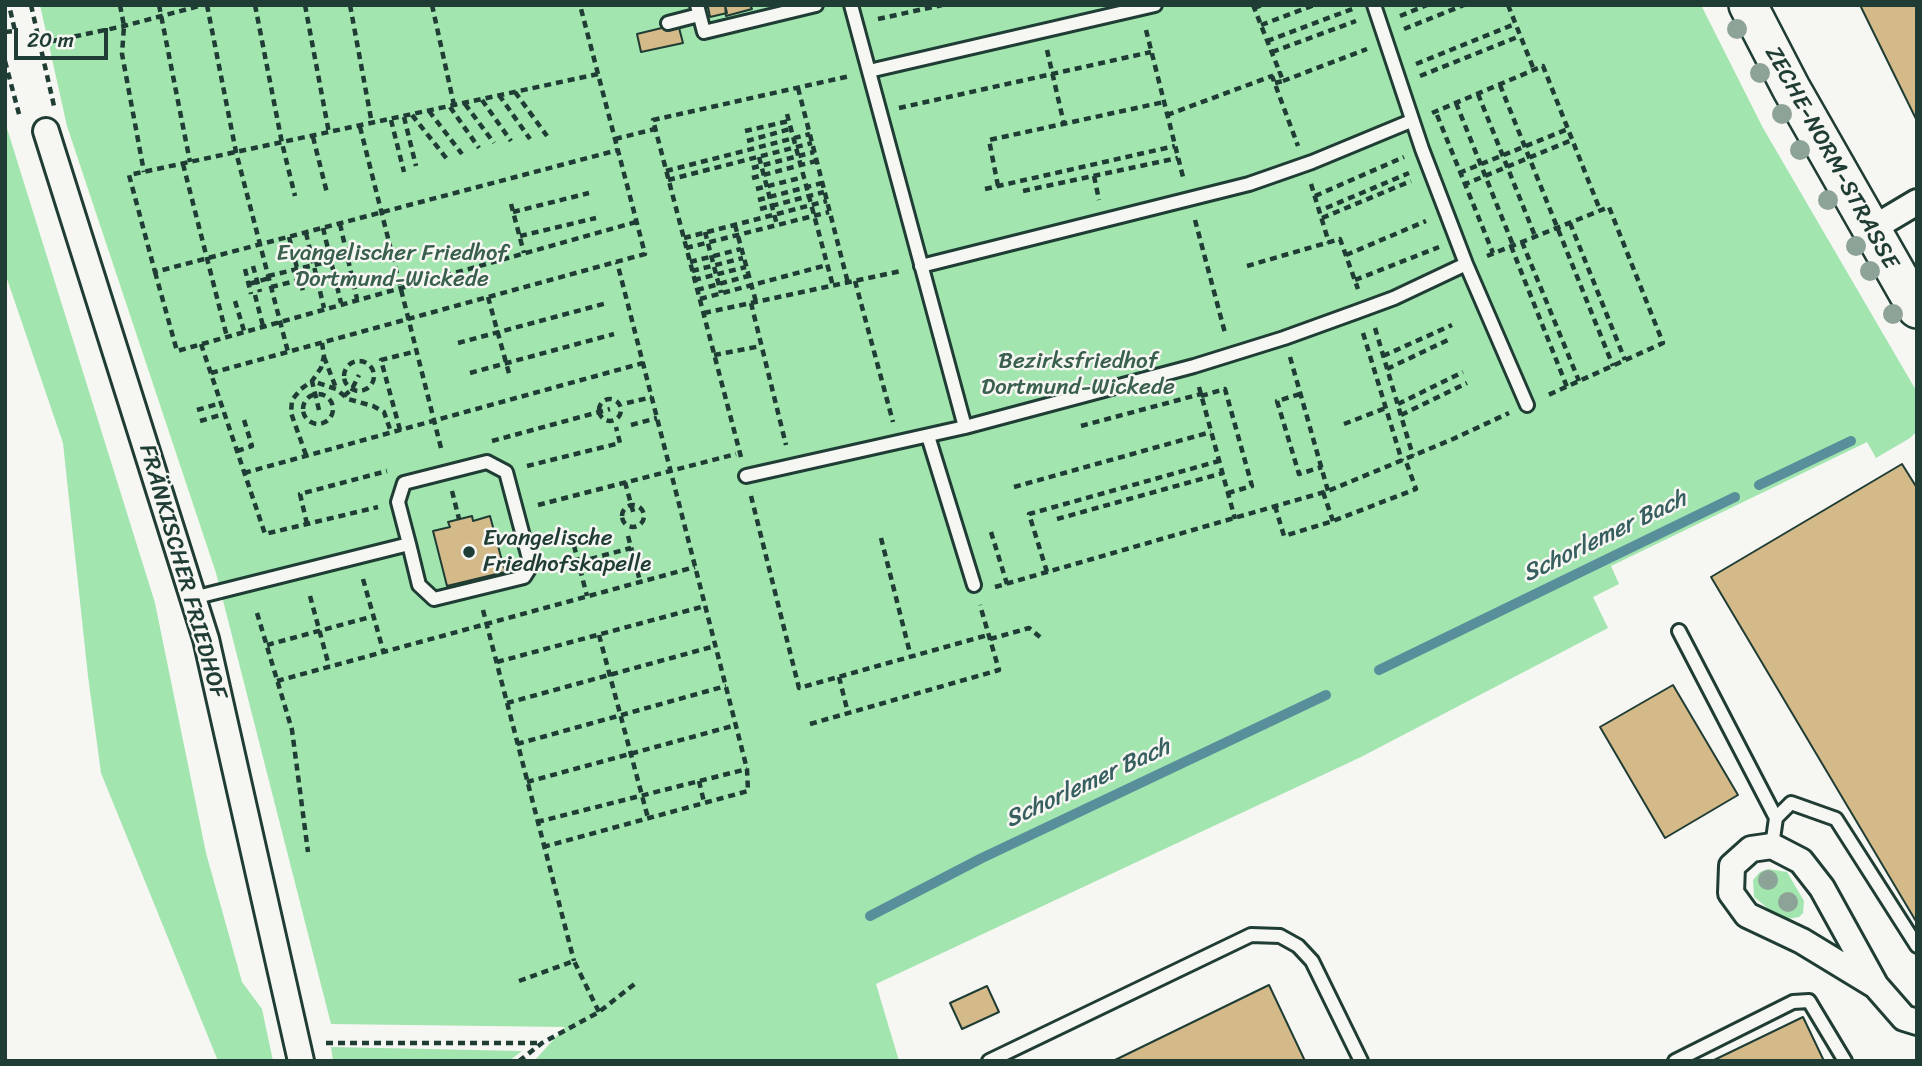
<!DOCTYPE html>
<meta charset="utf-8">
<style>
body{margin:0}
#map{position:relative;width:1922px;height:1066px;overflow:hidden;background:#f6f6f2;font-family:Sriracha,sans-serif}
canvas{display:block}
.frame{position:absolute;inset:0;border:7px solid #1f3d34;pointer-events:none}
.scale{position:absolute;left:14px;top:28px;width:94px;height:32px;box-sizing:border-box;border:4px solid #1f3d34;border-top:0;padding-left:9px;font-size:21px;line-height:24px;white-space:nowrap;color:#1f3d34;-webkit-text-stroke:5px #f6f6f2;paint-order:stroke}
</style>
<div id="map">
<canvas width="1922" height="1066"></canvas>
<div class="frame"></div>
<div class="scale">20 m</div>
</div>
<script>
const c = document.querySelector('canvas').getContext('2d');
c.lineJoin = 'round';
function paint(path, color) { c.fillStyle = color; c.fill(path, 'evenodd'); }
const shape = rows => new Path2D(rows.map(r => 'M' + r).join(''));
function trace(path, color, width, dash) { c.strokeStyle = color; c.lineWidth = width; c.lineCap = dash ? 'butt' : 'round'; c.setLineDash(dash || []); c.stroke(path); }
function drawText(font, color, halo, rows, align = 'center') {
  c.font = font + ' Sriracha,sans-serif'; c.lineWidth = 5; c.setLineDash([]); c.textBaseline = 'middle'; c.strokeStyle = halo; c.fillStyle = color; for (const [text, x, y, turn = 0] of rows) {
    c.save(); c.translate(x, y); c.rotate((+turn || 0) * Math.PI / 180); c.textAlign = isNaN(turn) ? turn : align; if (halo) c.strokeText(text, 0, 0); c.fillText(text, 0, 0); c.restore();
  }
}
const green = shape([
 [40,5,1701,5,1763,128,1917,392,1917,431,1910,438,1876,458,1867,442,1611,566,1619,584,1593,597,1608,628,1361,757,876,984,899,1061,534,1061,565,1027,331,1024,216,573,67,126],
 [5,122,155,603,206,853,242,982,262,1009,273,1061,218,1061,101,773,88,676,63,443,5,273],
 [1768,869,1787,872,1804,901,1803,913,1799,917,1788,919,1776,915,1754,897,1753,880,1760,872],
 [331,1047,522,1051,509,1061,333,1061]
]);
const stream = shape([
 [1759,485,1851,441],
 [1379,670,1735,497],
 [870,916,982,858,1326,695]
]);
const building = shape([
 [703,5,725,5,727,13,710,17,708,7,704,9,703,5],
 [725,5,750,5,752,9,726,16,725,5],
 [1860,5,1917,5,1917,121,1860,5],
 [678,24,683,43,641,52,637,34,678,24],
 [1902,464,1917,488,1917,923,1711,577,1902,464],
 [472,516,473,521,490,516,505,572,447,586,433,531,450,527,448,522,472,516],
 [1673,685,1738,795,1665,838,1600,727,1673,685],
 [1269,985,1305,1061,1113,1061,1269,985],
 [987,986,999,1012,962,1029,950,1003,987,986],
 [1803,1017,1824,1061,1712,1061,1803,1017]
]);
const path = shape([
 [31,5,54,106],
 [120,5,124,26,122,54,144,172],
 [159,5,190,162],
 [207,5,236,152,288,352],
 [255,5,282,143,295,196],
 [305,5,329,133],
 [350,5,372,124],
 [432,5,454,105],
 [1253,5,1280,73],
 [1508,5,1534,70],
 [1254,8,1262,5],
 [1400,16,1427,5],
 [878,19,942,5],
 [1261,25,1314,5],
 [1404,29,1464,5],
 [1146,30,1183,177],
 [5,32,15,31,9,5],
 [1267,41,1355,8],
 [39,44,124,26,203,5],
 [1047,50,1064,124],
 [1272,52,1356,21],
 [5,61,20,118],
 [1416,64,1515,24],
 [598,74,129,175,155,272,618,150],
 [1420,76,1520,36],
 [1283,81,1367,49],
 [1275,83,1283,81,1280,73,1272,76,1298,146],
 [1500,85,1613,366],
 [798,88,848,283],
 [515,92,547,136],
 [1478,94,1535,236],
 [499,95,530,139],
 [482,100,511,141],
 [1456,103,1513,245],
 [465,104,494,143],
 [450,107,479,148],
 [899,108,1151,52],
 [429,111,462,154],
 [1432,113,1543,66,1600,210],
 [787,114,833,286],
 [412,115,447,159],
 [1167,115,1272,76],
 [1437,115,1493,253],
 [404,117,416,166],
 [391,120,404,172],
 [360,127,442,452],
 [745,131,789,121],
 [313,137,327,193],
 [615,139,655,129],
 [747,141,790,129],
 [759,157,777,225],
 [183,164,227,337],
 [752,168,814,152],
 [666,171,810,134],
 [1459,173,1568,129],
 [1094,176,1099,200],
 [752,178,816,161],
 [668,180,812,143],
 [1311,184,1329,243],
 [1463,185,1572,140],
 [998,186,989,140,1164,102],
 [756,189,804,177],
 [985,189,1175,146],
 [1023,191,1178,158],
 [1315,196,1404,157],
 [758,200,822,183],
 [511,204,524,253],
 [1326,208,1409,173],
 [760,209,824,192],
 [513,212,589,193],
 [1322,218,1411,181],
 [1195,220,1225,333],
 [1570,223,1625,360],
 [340,224,357,299],
 [735,225,756,302],
 [323,228,341,303],
 [705,232,721,293],
 [306,233,324,308],
 [520,236,596,218],
 [289,237,304,295],
 [684,238,827,201],
 [1522,242,1579,381],
 [1511,246,1567,387],
 [686,248,829,212],
 [1346,255,1426,221],
 [1487,256,1609,207,1663,343,1546,396],
 [690,262,741,249],
 [253,266,260,292],
 [1247,266,1340,239,1358,289],
 [245,269,251,294],
 [692,271,743,258],
 [155,272,177,351,636,222],
 [268,276,348,257],
 [694,280,746,267],
 [1355,280,1439,247],
 [855,281,893,422],
 [249,284,269,278],
 [271,287,300,280],
 [697,290,748,276],
 [255,295,263,326],
 [488,297,510,377],
 [700,299,827,265],
 [235,301,244,331],
 [751,303,786,445],
 [704,313,901,271],
 [1375,328,1413,456],
 [1363,333,1402,461],
 [458,343,607,303],
 [201,344,265,534,378,507],
 [714,355,761,346],
 [1383,356,1452,325],
 [324,357,336,388],
 [1290,357,1328,491],
 '344 376a15 15 0 1 1 30 0a15 15 0 1 1-30 0Z',
 [1387,369,1452,338],
 [211,373,645,254,580,5],
 [470,373,614,334],
 [1199,387,1235,519],
 [1300,394,1277,401,1299,474,1322,467],
 '303 409a15 15 0 1 1 30 0a15 15 0 1 1-30 0Z',
 [344,396,352,389,359,375],
 [1201,396,1225,389,1252,486,1228,493],
 '599 410a11 11 0 1 1 22 0a11 11 0 1 1-22 0Z',
 [627,403,652,397],
 [1398,404,1463,372],
 [197,410,221,403],
 [319,410,312,381,336,389,348,399,373,406,384,412,391,432],
 [1401,415,1467,383],
 [200,421,224,414],
 [1344,424,1386,408],
 [631,425,657,418],
 [1081,426,1201,394],
 [400,430,381,360,417,351],
 [492,441,610,409],
 [237,451,252,446,244,420],
 [306,455,291,413,292,400,301,389,312,381,321,368,324,356,322,343],
 [741,457,653,120,850,76],
 [527,466,620,443,616,427],
 [244,473,643,363],
 [625,482,634,515],
 [1014,487,1211,432],
 [452,491,459,519],
 [1323,492,1333,521],
 [751,496,799,688,988,635],
 '622 516a11 11 0 1 1 22 0a11 11 0 1 1-22 0Z',
 [538,505,736,454],
 [1275,506,1284,536,1333,521,1416,489,1405,459],
 [1057,519,1223,473],
 [307,524,300,494,387,471],
 [991,532,1007,584],
 [571,534,587,596],
 [628,536,640,581],
 [881,538,911,657],
 [579,562,631,548],
 [1047,572,1029,514,1219,461],
 [363,579,383,650],
 [995,587,1328,491,1453,439,1509,413],
 [310,596,329,666],
 [483,610,574,961],
 [257,613,292,730,308,852],
 [599,635,648,818],
 [990,639,1029,628,1040,637],
 [267,645,374,616],
 [497,662,705,606],
 [839,677,848,713],
 [277,681,695,567],
 [507,703,715,646],
 [810,724,999,670,980,605],
 [517,744,726,686],
 [699,781,704,802],
 [527,782,736,725],
 [537,822,747,769],
 [543,847,748,791,747,769,617,262],
 [519,981,574,961,599,1012],
 [326,1043,542,1043],
 [519,1061,542,1043,599,1012,637,982]
]);
const lane = shape([
 [697,5,704,32,816,5],
 [851,5,965,427],
 [1374,5,1422,149,1466,264,1527,405],
 [668,23,699,15],
 [869,71,1155,5],
 [921,266,1249,184,1312,162,1411,121],
 [928,436,974,585],
 [746,476,965,427,1194,366,1284,338,1356,312,1394,298,1466,264],
 [193,598,409,544,398,502,404,483,487,462,506,472,531,566,524,577,434,599,419,585,409,544],
 [1679,631,1776,818,1772,846],
 [1776,818,1791,803,1836,819,1917,946],
 [989,1061,1251,935,1280,936,1298,946,1312,961,1361,1061],
 [1675,1061,1793,1002,1809,1001,1845,1061]
]);
const street = shape([
 [46,131,206,639,301,1061],
 [1870,230,1917,202],
 [1876,986,1802,941,1747,915,1731,893,1732,866,1751,849,1772,846,1801,861,1822,888,1876,986,1904,1018,1917,1022]
]);
const secondary = shape([
 [1748,5,1791,88,1917,309]
]);
const trees = [
 [1737,29],
 [1760,73],
 [1782,114],
 [1800,150],
 [1828,200],
 [1856,246],
 [1870,271],
 [1893,314],
 [1768,880],
 [1788,902]
];
const markers = [
 [469,552,7,"#1f3d34"]
];
const streetNames = [
 ["ZECHE-NORM-STRASSE",1831,158,61],
 ["FRÄNKISCHER FRIEDHOF",182,572,74]
];
const parkNames = [
 ["Evangelischer Friedhof",392,254],
 ["Dortmund-Wickede",392,280],
 ["Bezirksfriedhof",1078,362],
 ["Dortmund-Wickede",1078,388]
];
const poiNames = [
 ["Evangelische",483,539],
 ["Friedhofskapelle",483,565]
];
const waterNames = [
 ["Schorlemer Bach",1605,537,-26],
 ["Schorlemer Bach",1088,784,-25]
];
paint(green, '#a2e5af');
trace(stream, '#588f9b', 10);
paint(building, '#d4b989');
trace(building, '#1f3d34', 2);
trace(lane, '#1f3d34', 18);
trace(street, '#1f3d34', 30);
trace(secondary, '#1f3d34', 42);
trace(path, '#1f3d34', 4.5, [7, 5]);
trace(lane, '#f6f6f2', 12);
trace(street, '#f6f6f2', 24);
trace(secondary, '#f6f6f2', 37);
c.fillStyle = '#8ea397';
for (const [x, y] of trees) { c.beginPath(); c.arc(x, y, 10, 0, 2 * Math.PI); c.fill(); }
for (const [x, y, r, color] of markers) { const dot = new Path2D(); dot.arc(x, y, r, 0, 2 * Math.PI); c.fillStyle = color; c.fill(dot); trace(dot, '#f6f6f2', 2.5); }
drawText('23px', '#1f3d34', '#f6f6f2', streetNames);
drawText('23px', '#395f4d', '#f6f6f2', parkNames);
drawText('23px', '#1f3d34', '#f6f6f2', poiNames, 'left');
drawText('italic 24px', '#375f5f', '#f6f6f2', waterNames);
</script>
